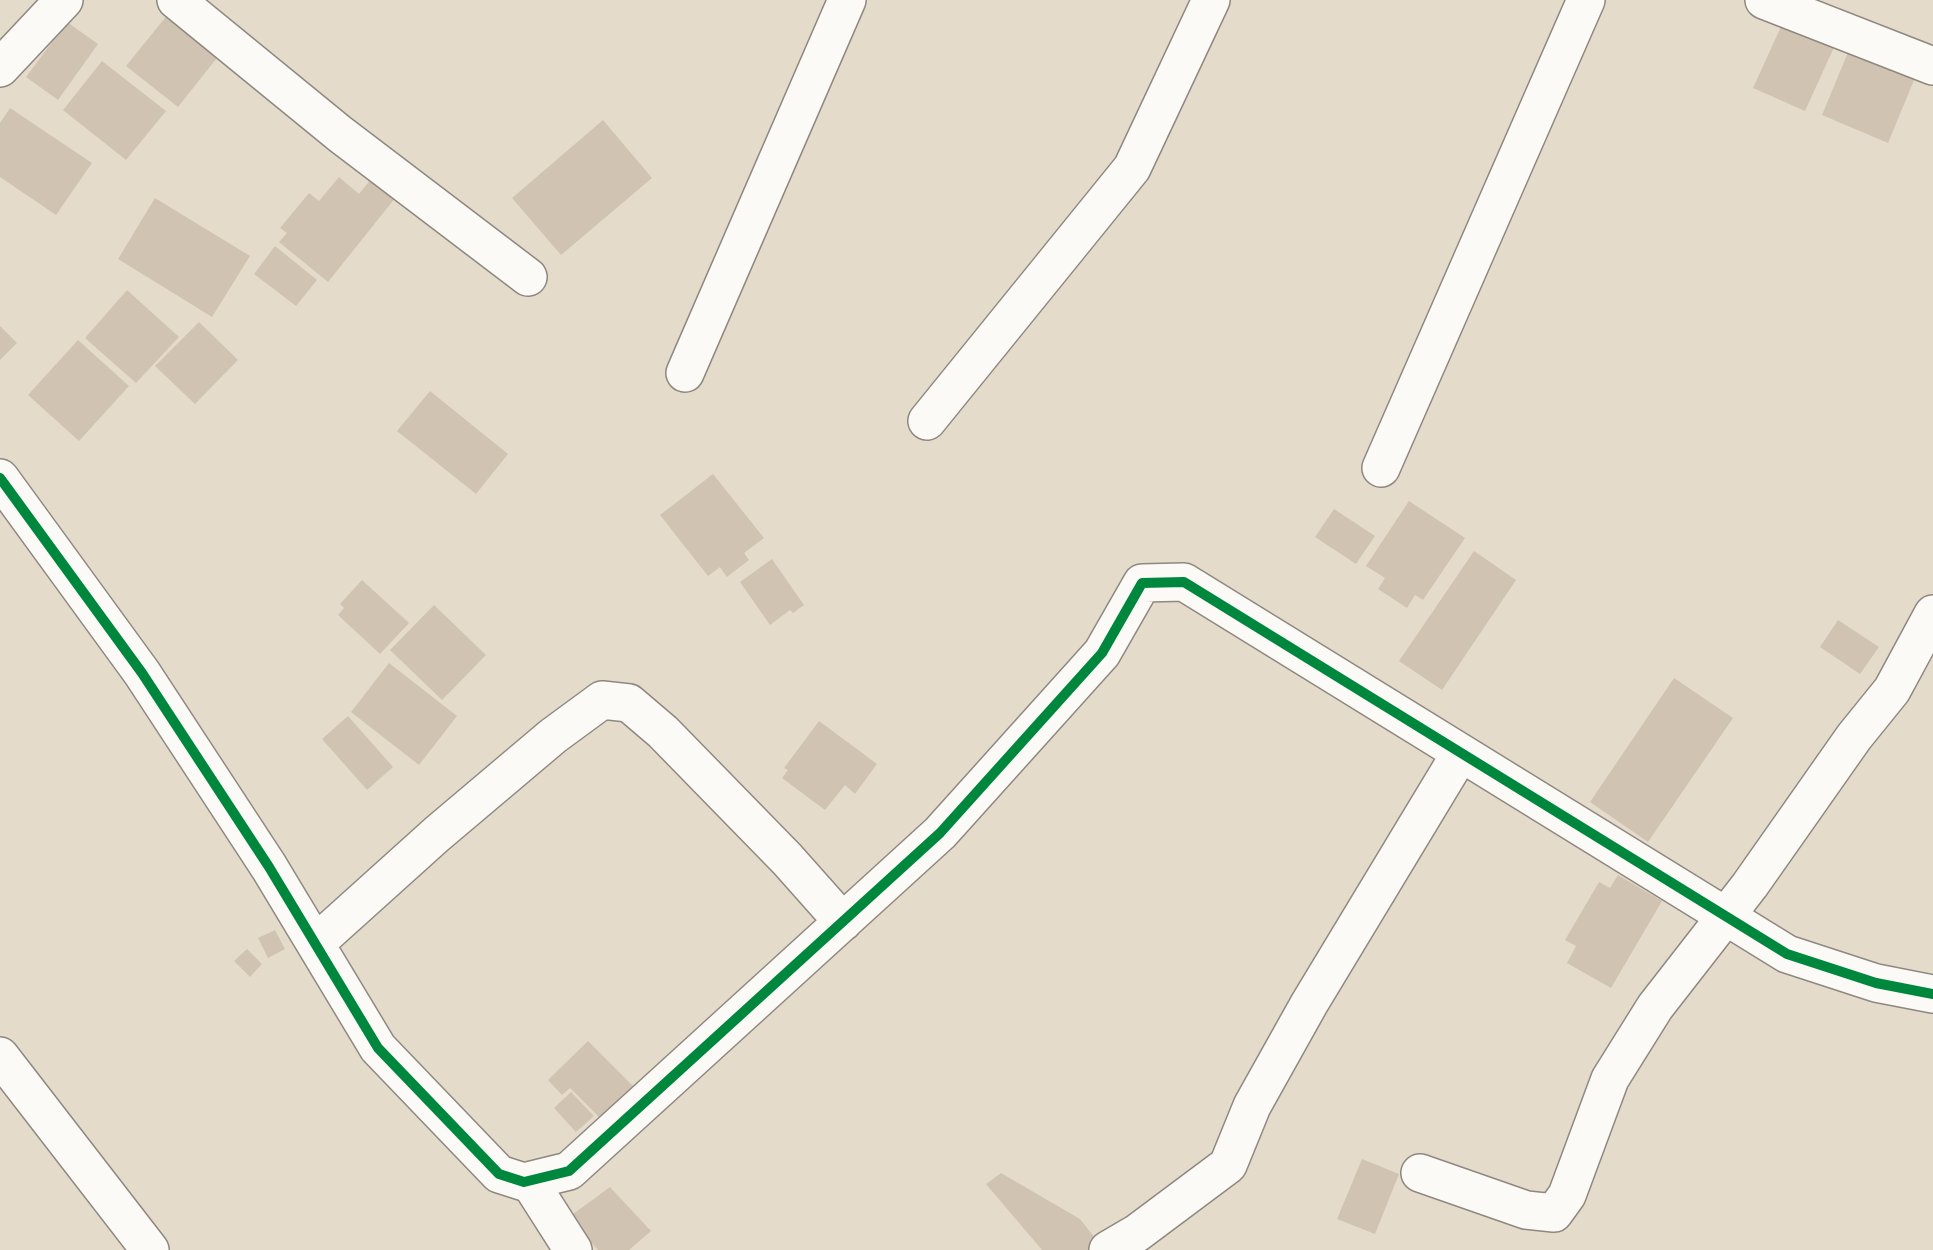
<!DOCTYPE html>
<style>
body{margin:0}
canvas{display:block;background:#e5dbca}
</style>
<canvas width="1933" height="1250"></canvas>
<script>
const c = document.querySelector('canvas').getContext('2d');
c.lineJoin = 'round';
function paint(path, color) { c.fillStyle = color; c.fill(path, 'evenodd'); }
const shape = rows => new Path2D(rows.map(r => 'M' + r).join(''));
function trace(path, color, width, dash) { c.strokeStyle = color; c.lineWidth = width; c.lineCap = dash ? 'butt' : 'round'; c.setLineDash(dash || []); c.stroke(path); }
const building = shape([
 [173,8,224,49,178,107,126,66],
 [1784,20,1836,43,1805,111,1753,88],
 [67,22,98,44,58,100,26,77],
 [1851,45,1917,73,1888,143,1822,115],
 [102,61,166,111,126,160,63,110],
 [10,108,92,163,56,215,0,177,0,123],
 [603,120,652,178,561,255,512,198],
 [376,173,400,192,328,282,279,242,287,233,280,228,309,193,319,201,339,177,359,194],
 [155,198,250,256,212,317,118,259],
 [275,246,317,280,296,306,254,274],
 [127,290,179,337,136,383,85,338],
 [199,322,238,360,195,404,155,366],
 [0,326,17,343,0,360],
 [78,340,129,386,79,441,28,395],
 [430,391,508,454,476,494,397,431],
 [713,474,764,538,744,553,749,560,727,577,720,567,708,576,660,515],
 [1409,501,1465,538,1423,600,1415,595,1407,608,1378,589,1385,578,1366,566],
 [1334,509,1375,536,1356,564,1315,537],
 [1474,551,1516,580,1442,690,1399,661],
 [772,559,804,605,793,613,790,610,770,625,740,582],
 [362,580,409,623,380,654,338,615,344,608,340,604],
 [434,605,486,655,442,700,390,650],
 [1838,620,1879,647,1860,674,1820,647],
 [389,663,457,716,419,765,351,712],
 [1674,678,1733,718,1648,842,1590,802],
 [348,716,393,767,367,790,322,739],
 [819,721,877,764,855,794,845,785,825,810,782,778,788,770,784,768],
 [1618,875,1662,901,1611,988,1567,963,1576,946,1565,940,1599,882,1610,888],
 [275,930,285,949,268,958,258,938],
 [247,949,262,964,250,977,234,961],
 [588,1041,633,1086,600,1118,570,1088,562,1095,548,1080],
 [571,1092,594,1116,576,1132,554,1108],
 [1362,1159,1399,1174,1375,1234,1337,1219],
 [1001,1173,1080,1219,1099,1243,1091,1250,1042,1250,986,1184],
 [610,1187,651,1231,629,1250,598,1250,569,1217]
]);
const street = shape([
 [176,0,340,134,528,277],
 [1764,0,1933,66],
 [0,68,64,0],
 [685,373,847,0],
 [927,421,1132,168,1211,0],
 [1381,468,1586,0],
 [0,478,142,673,269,867,378,1048,499,1174,524,1182,569,1171,940,833,1102,653,1142,583,1184,582,1787,954,1876,983,1933,994],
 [316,943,437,834,553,736,602,700,629,703,663,732,787,859,843,922],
 [0,1056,150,1250],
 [1420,1173,1526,1210,1554,1213,1567,1195,1610,1079,1655,1007,1750,885,1854,737,1892,690,1933,614],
 [529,1181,573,1250],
 [1108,1250,1137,1233,1228,1165,1252,1106,1309,1004,1460,754]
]);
const cycleway = shape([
 [0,478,142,673,269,867,378,1048,499,1174,524,1182,569,1171,940,833,1102,653,1142,583,1184,582,1787,954,1876,983,1933,994]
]);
paint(building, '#d1c3b2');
trace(street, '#8e8880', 40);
trace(street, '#fbfaf7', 37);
trace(cycleway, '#00873e', 10);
</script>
